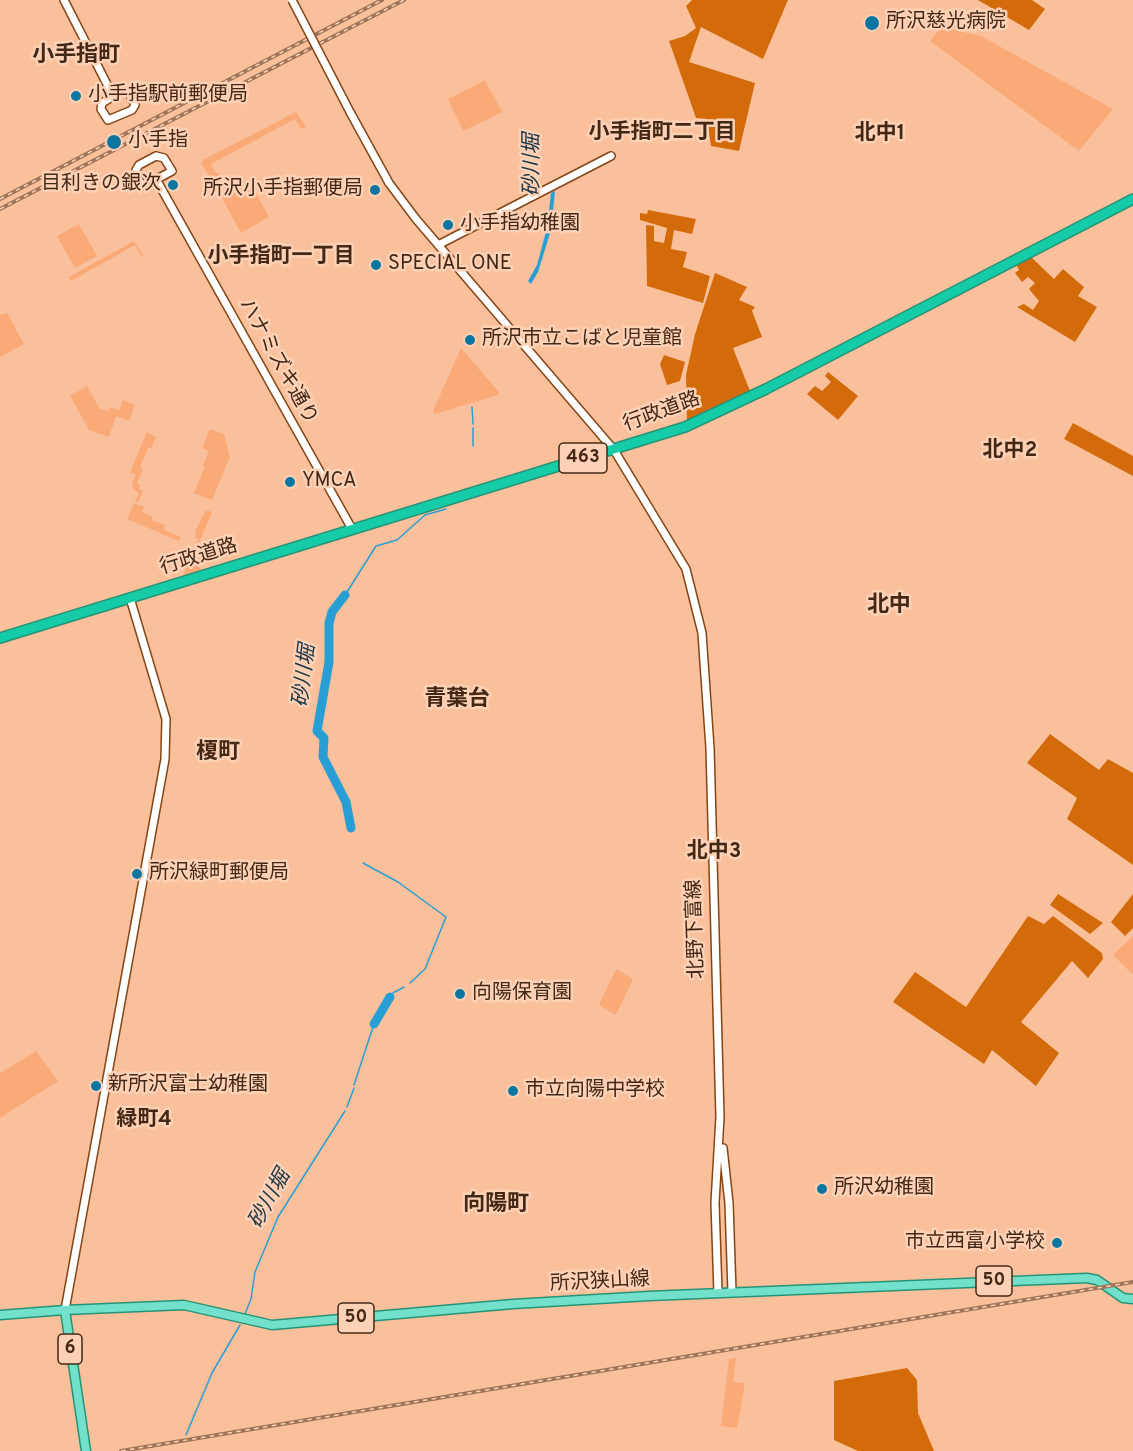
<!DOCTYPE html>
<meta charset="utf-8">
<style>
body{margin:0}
canvas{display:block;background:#fac09c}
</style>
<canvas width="1133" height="1451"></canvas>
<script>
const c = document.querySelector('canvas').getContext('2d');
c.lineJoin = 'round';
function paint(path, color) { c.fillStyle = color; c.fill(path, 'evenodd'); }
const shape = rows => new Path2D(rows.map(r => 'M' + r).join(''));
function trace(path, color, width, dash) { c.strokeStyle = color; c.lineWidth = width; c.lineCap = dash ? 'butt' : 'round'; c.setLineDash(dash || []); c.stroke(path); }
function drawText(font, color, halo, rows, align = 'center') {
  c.font = font + ' Overpass,"Noto Sans JP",sans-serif'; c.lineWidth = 5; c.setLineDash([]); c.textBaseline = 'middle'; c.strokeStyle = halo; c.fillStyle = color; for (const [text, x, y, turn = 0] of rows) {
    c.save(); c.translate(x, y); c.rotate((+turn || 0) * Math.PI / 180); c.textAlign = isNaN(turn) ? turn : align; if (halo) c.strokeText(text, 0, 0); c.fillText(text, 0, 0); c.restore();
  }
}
const green = shape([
 [941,27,981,36,1113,109,1079,151,930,41],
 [485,80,502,112,463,131,448,99],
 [296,112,306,127,301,129,295,119,211,164,216,174,219,172,220,176,214,179,220,190,217,190,201,163,203,160],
 [246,181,250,182,269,217,241,233,221,196],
 [79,224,97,256,75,268,57,236],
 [134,241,144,256,142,257,135,245,71,281,69,277],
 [7,313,24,344,0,357,0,315],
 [461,348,499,392,498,395,435,414,433,411],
 [87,386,99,408,108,411,110,407,119,410,123,400,135,405,129,421,116,416,109,437,89,430,70,396],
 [210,429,224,434,230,457,212,500,194,493,205,466,203,465,209,451,202,448],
 [147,432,156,437,151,448,148,448,140,467,143,470,137,483,140,485,139,489,143,491,138,503,135,501,139,493,134,490,132,483,136,475,130,472],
 [134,503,144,507,142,512,153,517,152,520,165,525,164,530,181,537,179,541,127,519],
 [206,510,212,512,195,552,201,571,183,576,198,539,195,538,196,529],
 [1133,936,1133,973,1132,974,1113,955],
 [616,969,633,979,616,1015,599,1005],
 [36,1051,58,1081,0,1118,0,1073],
 [736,1358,733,1382,745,1383,737,1428,721,1426,729,1359]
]);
const forest = shape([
 [692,0,788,0,763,59,701,27,689,62,755,83,739,151,711,146,707,119,696,118,669,41,685,36,696,28,686,6],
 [978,0,1032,0,1045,9,1029,30],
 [648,210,696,219,692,234,674,230,671,249,687,252,683,267,710,276,703,303,647,286,646,225,654,226,654,241,664,243,667,228,640,220,640,213,647,214],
 [1030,256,1054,279,1063,269,1084,287,1078,296,1097,307,1075,342,1017,307,1024,304,1033,310,1039,301,1029,289,1035,283,1028,277,1022,282,1015,273,1019,270,1016,264],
 [715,273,747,287,739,300,755,307,752,311,762,337,733,348,750,391,687,421,686,375,695,334],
 [664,355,685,362,680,381,667,385,660,364],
 [828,372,858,396,838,420,807,394,815,386,822,391,831,382,825,376],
 [1073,423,1133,456,1133,476,1064,439],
 [1050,734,1099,770,1108,759,1133,773,1133,865,1067,819,1077,798,1027,763],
 [1058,894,1103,923,1090,934,1050,905],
 [1133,894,1133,928,1125,936,1111,922],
 [1028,916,1044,924,1053,916,1102,953,1103,959,1088,978,1072,961,1021,1022,1059,1053,1036,1086,992,1050,984,1064,893,1002,915,972,966,1007],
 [907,1368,917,1380,918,1413,934,1451,858,1451,834,1440,834,1381]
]);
const water = shape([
 [555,191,551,230,538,272,531,284,528,281,537,265,547,228,551,193]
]);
const stream = shape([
 [472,407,473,424],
 [473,428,473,446],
 [347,592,376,546,397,540,425,515,446,509],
 [363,863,398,882,446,917,425,969,410,983],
 [393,993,404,987],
 [354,1085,373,1027],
 [347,1107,354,1088],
 [245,1314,251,1299,255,1272,278,1217,345,1111],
 [186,1435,212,1373,240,1325]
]);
const river = shape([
 [345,595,332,612,329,623,329,662,317,731,324,738,323,757,346,802,351,828],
 [374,1024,390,997]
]);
const minor = shape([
 [64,0,113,96],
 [122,91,128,91,135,105,132,110,108,120,101,109,102,103,122,91],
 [350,112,389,183,416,219,614,450,686,569,702,633,710,748,720,1117,715,1203,718,1293],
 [156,156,164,158,172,171,144,186,138,180,136,170,139,165,156,156],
 [156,179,352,529],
 [438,245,611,156],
 [723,1148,729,1203,732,1292],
 [65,1310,165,759,166,719,130,598]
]);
const major = shape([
 [65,1310,184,1305,272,1325,513,1304,649,1296,1087,1278,1097,1280,1123,1298,1133,1299],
 [0,1315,65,1310,86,1451]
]);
const highway = shape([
 [0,638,685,427,766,389,1133,199]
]);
const rail = shape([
 [0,199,382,0],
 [0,209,404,0],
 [121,1451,1133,1282]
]);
const minorBridge = shape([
 [292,0,350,112]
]);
const markers = [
 [872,23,8,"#0c76a1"],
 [76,96,6,"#0c76a1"],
 [114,142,8,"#0c76a1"],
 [173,185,6,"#0c76a1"],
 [375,190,6,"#0c76a1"],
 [448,225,6,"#0c76a1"],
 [376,265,6,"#0c76a1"],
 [470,340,6,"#0c76a1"],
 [290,482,6,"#0c76a1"],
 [137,874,6,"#0c76a1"],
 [460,994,6,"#0c76a1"],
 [96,1086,6,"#0c76a1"],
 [513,1091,6,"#0c76a1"],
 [822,1189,6,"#0c76a1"],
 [1057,1243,6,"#0c76a1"]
];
const shields = [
 [583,458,48],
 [994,1281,36],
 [356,1318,36],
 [70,1349,24]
];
const shieldNames = [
 ["463",583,458],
 ["50",994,1281],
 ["50",356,1318],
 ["6",70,1349]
];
const poiNames = [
 ["所沢慈光病院",886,23],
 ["小手指駅前郵便局",88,96],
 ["小手指",128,142],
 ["目利きの銀次",161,185,"right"],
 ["所沢小手指郵便局",363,190,"right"],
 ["小手指幼稚園",460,225],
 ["SPECIAL ONE",388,265],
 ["所沢市立こばと児童館",482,340],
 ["YMCA",302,482],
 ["所沢緑町郵便局",149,874],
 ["向陽保育園",472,994],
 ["新所沢富士幼稚園",108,1086],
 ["市立向陽中学校",525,1091],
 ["所沢幼稚園",834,1189],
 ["市立西富小学校",1045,1243,"right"]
];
const streetNames = [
 ["ハナミズキ通り",277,362,61],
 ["行政道路",662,413,-20],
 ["行政道路",199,558,-17],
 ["北野下富線",697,929,-92],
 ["所沢狭山線",600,1283,-3]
];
const neighbourhoodNames = [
 ["小手指町二丁目",662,134],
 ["北中1",880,135],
 ["小手指町一丁目",281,258],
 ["北中2",1010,452],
 ["北中3",714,853],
 ["緑町4",144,1121]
];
const waterNames = [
 ["砂川堀",534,165,-90],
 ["砂川堀",306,676,-83],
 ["砂川堀",271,1200,-61]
];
const quarterNames = [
 ["小手指町",76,57],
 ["北中",889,607],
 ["青葉台",457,701],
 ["榎町",218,754],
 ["向陽町",496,1206]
];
paint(green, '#faaa77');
paint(forest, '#d36b0b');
paint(water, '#289fd4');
trace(stream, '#289fd4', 1.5);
trace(river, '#289fd4', 9);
trace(minor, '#844616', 10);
trace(major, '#269375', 11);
trace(highway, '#269375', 12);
trace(minor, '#fff', 7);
trace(major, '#73e0cb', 8);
trace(highway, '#16cca8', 9);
trace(rail, '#9f7459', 4);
trace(rail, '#fdd1b6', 1.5, [4.5]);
trace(minorBridge, '#844616', 10, []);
trace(minorBridge, '#fff', 7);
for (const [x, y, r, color] of markers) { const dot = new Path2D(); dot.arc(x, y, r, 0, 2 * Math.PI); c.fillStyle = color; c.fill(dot); trace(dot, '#fdd1b6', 2); }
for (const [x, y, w] of shields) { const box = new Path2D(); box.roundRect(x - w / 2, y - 15, w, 30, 4.5); c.fillStyle = '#fdd1b6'; c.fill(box); trace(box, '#442816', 1.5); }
drawText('bold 18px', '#442816', null, shieldNames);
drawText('20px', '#442816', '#fdd1b6', poiNames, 'left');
drawText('20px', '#442816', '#fdd1b6', streetNames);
drawText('bold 21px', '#442816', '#fdd1b6', neighbourhoodNames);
drawText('italic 21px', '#203845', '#fdd1b6', waterNames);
drawText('bold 22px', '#442816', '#fdd1b6', quarterNames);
</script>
